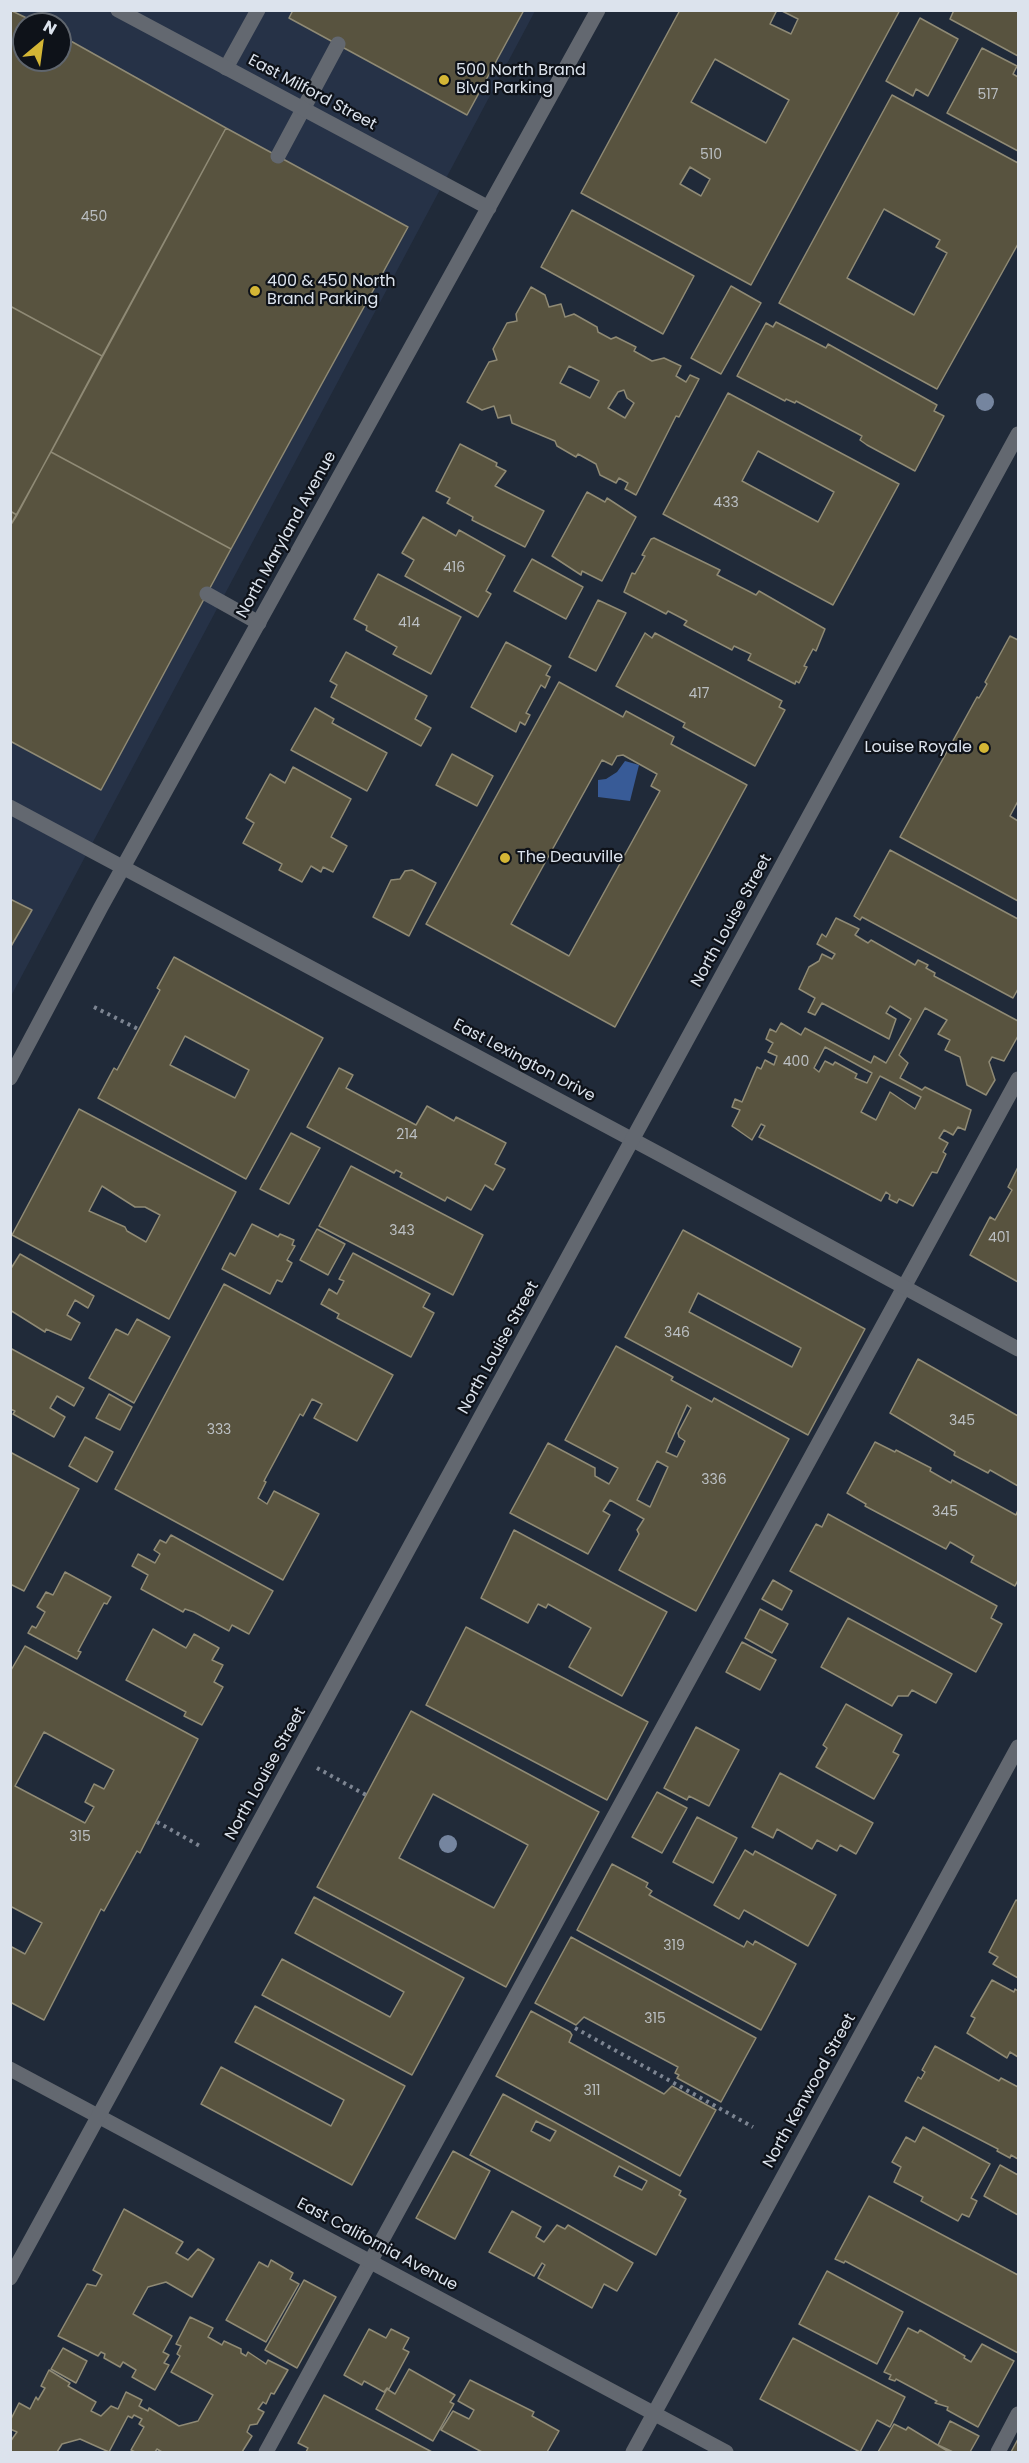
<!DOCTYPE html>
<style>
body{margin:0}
#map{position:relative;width:1029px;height:2463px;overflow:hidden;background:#202a39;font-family:Poppins,sans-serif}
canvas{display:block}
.frame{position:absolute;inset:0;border:12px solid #dce3ed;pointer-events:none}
.north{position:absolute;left:12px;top:12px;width:60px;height:60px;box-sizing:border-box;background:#0e1219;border:2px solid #60666e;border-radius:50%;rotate:29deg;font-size:16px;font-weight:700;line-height:24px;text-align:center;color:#dce3ed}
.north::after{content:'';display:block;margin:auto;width:21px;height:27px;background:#d4b635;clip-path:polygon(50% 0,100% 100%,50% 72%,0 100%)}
</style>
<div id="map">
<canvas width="1029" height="2463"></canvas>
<div class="frame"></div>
<div class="north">N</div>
</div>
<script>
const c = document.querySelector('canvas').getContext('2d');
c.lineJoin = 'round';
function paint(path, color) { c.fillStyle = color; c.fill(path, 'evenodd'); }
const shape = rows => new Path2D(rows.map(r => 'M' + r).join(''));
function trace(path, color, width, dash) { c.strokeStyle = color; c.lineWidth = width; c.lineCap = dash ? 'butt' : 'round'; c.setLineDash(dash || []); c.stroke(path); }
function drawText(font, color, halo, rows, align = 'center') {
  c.font = font + ' Poppins,sans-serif'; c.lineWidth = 4.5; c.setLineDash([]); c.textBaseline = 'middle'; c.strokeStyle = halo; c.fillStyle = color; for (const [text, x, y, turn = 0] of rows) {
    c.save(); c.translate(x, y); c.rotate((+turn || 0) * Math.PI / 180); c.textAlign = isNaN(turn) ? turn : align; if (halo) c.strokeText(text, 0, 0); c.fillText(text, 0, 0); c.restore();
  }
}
const built = shape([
 [11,11,535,11,11,996],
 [24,24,60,24,60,60,24,60]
]);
const water = shape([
 [625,761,639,765,630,801,598,797,598,780,606,779,617,772]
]);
const building = shape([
 [10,10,39,24,24,24,24,60,60,60,60,35,226,128,102,356,10,306,10,10],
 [293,10,524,10,467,115,289,18,293,10],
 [680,10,777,10,770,24,791,34,798,19,780,10,900,10,751,285,581,193,680,10],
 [715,59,789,100,766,143,691,102,715,59],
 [690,167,710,179,701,196,680,184,690,167],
 [954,10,1018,10,1018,56,950,19,954,10],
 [920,18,958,39,928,96,916,89,913,96,886,81,920,18],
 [982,48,1017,66,1013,74,1018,77,1018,151,947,113,982,48],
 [892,95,1018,163,1018,244,937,389,779,303,892,95],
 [884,209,940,240,936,247,947,253,914,315,847,278,884,209],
 [226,128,408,227,231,549,51,452,226,128],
 [572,210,694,276,663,334,541,267,572,210],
 [731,286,761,303,721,374,691,358,731,286],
 [531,287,545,295,549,307,561,304,565,317,574,314,597,327,598,332,611,339,616,337,636,347,634,351,652,361,664,358,681,366,676,376,686,382,690,375,699,379,679,417,676,416,636,495,625,489,628,483,619,478,616,483,600,475,596,464,578,454,576,457,557,446,555,441,512,423,510,415,498,418,494,406,482,410,467,402,489,362,497,360,493,349,507,323,517,321,516,314,531,287],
 [569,366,599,381,590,398,560,383,569,366],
 [624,390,627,398,634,403,625,418,608,408,618,392,624,390],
 [10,306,102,356,17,515,10,511,10,306],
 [776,322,826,348,828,344,937,405,934,411,944,416,915,471,867,445,860,440,862,436,796,401,795,403,786,399,785,401,737,376,766,323,773,327,776,322],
 [728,393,899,484,833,605,663,514,728,393],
 [758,451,834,492,818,522,742,481,758,451],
 [460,444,497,463,496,466,506,471,495,486,544,511,525,547,472,520,473,517,447,503,450,498,436,491,460,444],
 [51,452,231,549,101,790,10,741,10,526,51,452],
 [587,492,605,502,607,498,636,517,602,581,582,571,581,575,552,556,587,492],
 [10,511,17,515,10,526,10,511],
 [423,517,456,536,459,530,505,556,486,591,491,594,478,617,405,576,414,560,402,553,423,517],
 [654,538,720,570,717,575,756,595,759,591,825,629,816,651,813,649,804,666,807,667,799,683,796,681,795,684,748,660,751,654,734,646,732,650,684,625,687,621,668,611,666,614,624,592,632,573,635,574,645,556,642,555,651,539,654,538],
 [532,559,583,587,566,619,514,591,532,559],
 [378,574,461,617,431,674,393,654,397,647,366,630,367,626,354,619,378,574],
 [598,600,626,613,596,671,569,657,598,600],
 [645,633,652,638,655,633,782,701,779,707,785,710,755,766,683,727,685,723,616,686,645,633],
 [1010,636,1018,640,1018,801,1010,816,1018,821,1018,901,900,837,977,697,979,698,987,684,985,682,1010,636],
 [506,642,551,666,546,675,550,677,545,688,541,685,526,713,530,715,525,725,520,722,516,732,471,707,506,642],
 [346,652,427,696,415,719,431,728,421,746,331,697,337,685,330,681,346,652],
 [559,682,623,717,626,711,674,737,671,744,747,785,615,1027,426,924,559,682],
 [623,755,657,774,651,786,660,791,569,956,511,924,602,760,612,765,617,756,623,755],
 [315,708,334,719,332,723,387,753,367,791,291,750,315,708],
 [452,754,493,776,477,806,436,785,452,754],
 [293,767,351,799,331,837,347,846,333,872,323,867,321,872,311,866,302,882,279,870,282,864,243,843,254,823,246,818,270,774,285,783,293,767],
 [890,850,1018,919,1018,989,1013,998,862,917,860,920,854,916,890,850],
 [412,870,436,883,409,936,373,917,391,880,400,879,405,871,412,870],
 [10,899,32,910,10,948,10,899],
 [836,918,859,929,855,935,868,943,871,940,915,965,918,960,928,965,926,968,935,973,934,976,1018,1021,1018,1036,1004,1061,992,1057,989,1062,995,1080,986,1095,967,1085,960,1057,945,1050,950,1040,938,1034,947,1020,925,1008,899,1055,908,1063,900,1078,922,1090,925,1087,971,1110,965,1130,958,1127,953,1135,944,1130,939,1138,948,1143,943,1152,946,1154,937,1173,932,1172,913,1206,899,1199,897,1203,889,1199,890,1195,886,1192,881,1201,759,1137,765,1126,761,1124,752,1140,732,1126,740,1110,732,1107,735,1099,742,1102,757,1067,761,1069,765,1060,774,1065,777,1056,768,1052,773,1043,766,1039,770,1029,776,1032,781,1023,801,1035,805,1028,871,1063,874,1056,886,1063,911,1019,890,1006,886,1013,896,1019,889,1039,822,1003,815,1015,808,1012,815,998,799,989,809,967,819,961,822,954,832,959,835,954,817,944,822,934,826,937,836,918],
 [825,1047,872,1073,867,1083,855,1078,857,1074,835,1062,833,1065,825,1061,819,1072,814,1068,825,1047],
 [880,1076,921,1097,915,1109,890,1092,876,1120,861,1112,880,1076],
 [174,957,323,1038,246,1179,98,1098,114,1068,117,1070,160,990,157,988,174,957],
 [185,1036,249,1070,235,1098,170,1065,185,1036],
 [339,1068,353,1075,346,1088,416,1125,427,1106,454,1121,456,1117,506,1143,495,1164,505,1169,493,1190,485,1185,471,1210,447,1197,445,1201,400,1177,402,1173,396,1170,394,1173,307,1127,339,1068],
 [79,1109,236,1192,169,1319,12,1235,79,1109],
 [102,1186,135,1207,145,1207,160,1215,146,1242,127,1231,125,1227,89,1211,102,1186],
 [291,1133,320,1148,289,1204,260,1189,291,1133],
 [351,1166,483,1235,453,1295,319,1226,351,1166],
 [1018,1167,1018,1282,970,1255,990,1217,995,1220,1012,1190,1008,1187,1018,1167],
 [252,1224,278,1237,280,1234,294,1240,292,1245,295,1246,287,1260,292,1263,282,1282,277,1280,270,1294,222,1269,230,1253,235,1256,252,1224],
 [317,1229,345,1244,328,1275,300,1260,317,1229],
 [683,1230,865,1329,808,1435,625,1337,683,1230],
 [698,1293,801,1348,792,1367,689,1312,698,1293],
 [353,1253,430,1294,423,1307,434,1313,411,1357,337,1318,339,1314,321,1304,329,1289,337,1294,344,1281,339,1279,353,1253],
 [20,1254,94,1296,88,1308,75,1300,67,1315,80,1323,71,1340,46,1329,45,1332,10,1310,10,1270,20,1254],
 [224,1284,393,1375,357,1441,314,1418,322,1404,312,1399,303,1416,300,1414,264,1481,266,1482,258,1498,267,1504,274,1491,319,1514,283,1580,115,1489,224,1284],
 [137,1319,170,1337,134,1403,89,1378,116,1329,128,1335,137,1319],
 [616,1346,673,1377,671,1380,712,1402,714,1398,789,1439,696,1611,619,1570,639,1534,637,1530,644,1519,610,1500,603,1511,610,1515,588,1554,510,1513,548,1443,595,1468,595,1476,609,1484,618,1468,565,1440,616,1346],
 [687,1405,691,1408,678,1433,679,1437,685,1441,677,1457,666,1452,687,1405],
 [657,1461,668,1467,650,1507,637,1500,657,1461],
 [10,1348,84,1388,74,1406,57,1396,50,1408,65,1417,54,1437,13,1414,15,1411,10,1409,10,1348],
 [918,1359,1018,1416,1018,1486,990,1470,988,1473,954,1455,955,1452,890,1413,918,1359],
 [109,1394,132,1407,120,1430,96,1418,109,1394],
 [85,1437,113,1452,97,1482,69,1466,85,1437],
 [875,1442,895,1452,896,1450,931,1468,930,1471,951,1483,952,1480,1016,1515,1018,1510,1018,1580,1015,1586,971,1562,974,1556,950,1542,946,1549,865,1506,866,1504,847,1493,875,1442],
 [10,1452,79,1489,24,1591,10,1584,10,1452],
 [828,1514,997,1606,991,1618,1002,1624,976,1672,790,1571,816,1524,822,1527,828,1514],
 [514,1530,667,1612,622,1696,569,1667,591,1628,548,1604,546,1608,538,1604,528,1623,481,1598,514,1530],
 [171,1535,273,1591,249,1634,232,1625,229,1631,194,1612,185,1609,183,1612,141,1589,148,1575,132,1566,138,1554,155,1563,160,1554,154,1550,160,1540,166,1543,171,1535],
 [65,1572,111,1597,107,1604,104,1603,78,1651,81,1652,77,1659,28,1633,32,1626,36,1628,45,1612,37,1607,46,1592,53,1595,65,1572],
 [773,1580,792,1591,782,1610,762,1599,773,1580],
 [760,1609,788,1624,772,1653,745,1638,760,1609],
 [848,1618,952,1674,936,1703,912,1690,908,1696,898,1696,892,1706,821,1667,848,1618],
 [466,1627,648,1722,607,1800,426,1705,466,1627],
 [153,1629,186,1648,194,1634,219,1648,212,1660,223,1665,214,1682,223,1687,202,1725,184,1716,186,1712,126,1680,153,1629],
 [742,1642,776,1660,760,1690,726,1672,742,1642],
 [25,1646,198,1739,140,1853,137,1851,104,1911,101,1909,44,2020,10,2002,10,1946,25,1954,42,1923,10,1906,10,1672,25,1646],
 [44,1732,114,1770,104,1789,94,1784,85,1802,94,1807,85,1823,15,1786,44,1732],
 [846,1704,902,1735,893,1752,899,1755,874,1799,816,1767,827,1748,823,1745,846,1704],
 [411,1711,599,1812,506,1987,317,1887,411,1711],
 [433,1794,528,1845,494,1908,399,1858,433,1794],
 [696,1727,739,1750,709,1806,689,1796,687,1800,664,1788,696,1727],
 [780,1773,873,1823,856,1854,840,1845,837,1851,817,1840,812,1849,777,1829,773,1838,752,1827,780,1773],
 [657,1792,687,1808,662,1853,632,1837,657,1792],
 [697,1817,737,1838,713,1883,673,1862,697,1817],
 [745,1850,753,1855,755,1851,836,1895,808,1946,744,1910,739,1919,714,1905,745,1850],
 [612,1864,648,1883,646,1887,652,1891,649,1895,744,1947,747,1941,753,1945,755,1941,796,1964,761,2030,577,1930,612,1864],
 [314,1897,464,1978,412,2075,262,1995,282,1959,390,2017,404,1992,295,1933,314,1897],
 [1016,1900,1018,1901,1018,1978,993,1964,998,1957,989,1952,1016,1900],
 [571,1937,756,2038,721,2102,677,2078,679,2075,675,2073,678,2067,584,2017,576,2025,535,2003,571,1937],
 [992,1980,1014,1992,1015,1989,1018,1991,1018,2057,1010,2052,1007,2058,967,2033,975,2018,971,2016,992,1980],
 [255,2006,405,2086,352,2185,201,2104,221,2067,331,2126,344,2100,235,2042,255,2006],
 [531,2011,570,2032,572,2035,569,2042,664,2094,672,2086,716,2110,680,2176,496,2076,531,2011],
 [935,2046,999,2081,1001,2078,1018,2087,1018,2159,1011,2155,1010,2158,997,2151,998,2149,905,2101,918,2077,921,2079,925,2072,922,2070,935,2046],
 [503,2094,681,2191,679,2195,686,2199,656,2255,470,2155,503,2094],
 [536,2121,556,2131,550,2141,531,2131,536,2121],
 [619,2166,647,2181,642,2190,614,2176,619,2166],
 [923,2127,990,2164,971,2198,977,2201,969,2217,962,2214,958,2221,921,2201,923,2197,894,2182,901,2167,892,2162,906,2137,915,2142,923,2127],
 [453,2151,490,2171,455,2239,416,2218,453,2151],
 [1000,2165,1018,2175,1018,2215,984,2196,1000,2165],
 [869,2196,1018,2275,1018,2353,845,2261,844,2263,835,2259,869,2196],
 [124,2209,183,2242,176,2253,188,2260,198,2249,214,2259,192,2297,166,2282,148,2287,133,2314,172,2336,163,2352,169,2355,164,2363,169,2365,155,2390,132,2377,136,2370,123,2362,120,2367,104,2358,105,2354,101,2352,98,2356,58,2336,87,2284,96,2286,102,2275,93,2270,124,2209],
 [512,2211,541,2227,536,2237,544,2242,557,2225,565,2229,568,2225,633,2263,617,2291,604,2284,592,2308,538,2278,545,2265,542,2263,534,2276,489,2252,512,2211],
 [271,2260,293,2273,290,2279,299,2284,266,2342,226,2320,259,2262,268,2267,271,2260],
 [827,2271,903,2312,877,2364,799,2324,827,2271],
 [304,2280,336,2297,297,2368,265,2350,304,2280],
 [190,2317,213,2328,208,2337,222,2345,224,2341,241,2349,241,2353,246,2356,248,2352,266,2364,268,2360,288,2370,274,2394,271,2393,266,2404,263,2402,258,2409,264,2412,257,2424,250,2425,247,2432,252,2436,242,2452,162,2452,157,2449,155,2452,135,2452,131,2450,144,2427,139,2424,142,2419,134,2415,132,2418,128,2416,109,2452,80,2439,62,2444,57,2452,10,2452,10,2442,17,2432,10,2429,10,2421,19,2403,30,2409,36,2397,38,2400,45,2388,41,2386,49,2370,70,2383,68,2386,96,2402,91,2411,101,2416,111,2406,118,2409,126,2392,142,2400,139,2406,148,2411,149,2408,179,2426,198,2421,213,2395,171,2372,180,2356,177,2354,181,2346,176,2344,190,2317],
 [908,2328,918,2333,920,2330,965,2356,964,2358,971,2362,982,2344,1014,2361,978,2427,947,2410,948,2407,935,2403,937,2401,896,2379,895,2381,889,2379,891,2375,884,2372,908,2328],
 [369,2329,386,2338,391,2329,409,2338,403,2349,409,2352,389,2389,387,2388,384,2392,364,2381,362,2385,344,2375,369,2329],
 [793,2338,905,2397,890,2427,877,2420,860,2452,760,2399,793,2338],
 [63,2348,87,2361,76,2383,51,2369,63,2348],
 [409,2369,455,2395,450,2402,454,2404,433,2441,376,2409,387,2389,395,2394,409,2369],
 [470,2380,534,2412,532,2416,559,2431,547,2452,482,2452,441,2430,453,2411,469,2419,474,2410,458,2401,470,2380],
 [324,2395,432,2452,306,2452,308,2448,298,2443,324,2395],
 [950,2421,979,2436,970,2452,953,2452,938,2445,950,2421],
 [894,2424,906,2430,908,2427,949,2452,878,2452,894,2424],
 [1018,2439,1018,2452,1011,2452,1018,2439]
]);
const path = shape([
 [94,1007,138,1029],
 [317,1768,366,1795],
 [157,1822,200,1846],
 [575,2028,753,2127]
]);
const service = shape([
 [226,68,258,10],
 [278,156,338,44],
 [207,594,259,623],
 [266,2452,1018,1079],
 [998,2452,1018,2414]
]);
const minor = shape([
 [118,10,489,208],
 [10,807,663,1156,1018,1349],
 [10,1078,101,907,598,10],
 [10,2069,726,2452],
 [633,2452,1018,1747]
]);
const tertiary = shape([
 [10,2278,1018,434]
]);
const trees = [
 [985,402],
 [448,1844]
];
const markers = [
 [444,80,6,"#d4b635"],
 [255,291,6,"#d4b635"],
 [984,748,6,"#d4b635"],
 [505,858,6,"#d4b635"]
];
const numberNames = [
 ["517",988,95],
 ["510",711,155],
 ["450",94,217],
 ["433",726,503],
 ["416",454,568],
 ["414",409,623],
 ["417",699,694],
 ["400",796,1062],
 ["214",407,1135],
 ["343",402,1231],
 ["401",999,1238],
 ["346",677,1333],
 ["345",962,1421],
 ["333",219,1430],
 ["336",714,1480],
 ["345",945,1512],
 ["315",80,1837],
 ["319",674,1946],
 ["315",655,2019],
 ["311",592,2091]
];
const poiNames = [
 ["500 North Brand",456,71],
 ["Blvd Parking",456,89],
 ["400 & 450 North",267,282],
 ["Brand Parking",267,300],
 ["Louise Royale",972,748,"right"],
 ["The Deauville",517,858]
];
const streetNames = [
 ["East Milford Street",312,93,28],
 ["North Maryland Avenue",287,535,-61],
 ["North Louise Street",732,921,-61],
 ["East Lexington Drive",524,1061,28],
 ["North Louise Street",499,1348,-61],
 ["North Louise Street",266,1774,-61],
 ["North Kenwood Street",810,2091,-61],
 ["East California Avenue",377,2245,28]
];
paint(built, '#263247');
paint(water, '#385b97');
paint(building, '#58533f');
trace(building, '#8f8a75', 1.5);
trace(path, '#7d8592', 4, [3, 4.5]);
trace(service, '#636870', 15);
trace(minor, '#636870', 15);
trace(tertiary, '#636870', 15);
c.fillStyle = '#75859f';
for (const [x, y] of trees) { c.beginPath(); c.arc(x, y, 9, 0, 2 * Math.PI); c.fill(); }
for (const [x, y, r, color] of markers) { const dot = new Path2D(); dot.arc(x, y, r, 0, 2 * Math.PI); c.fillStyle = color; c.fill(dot); trace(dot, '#0e1219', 2); }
drawText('14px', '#bbbfc2', null, numberNames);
drawText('16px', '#dce3ed', '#0e1219', poiNames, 'left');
drawText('16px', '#dce3ed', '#0e1219', streetNames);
</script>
